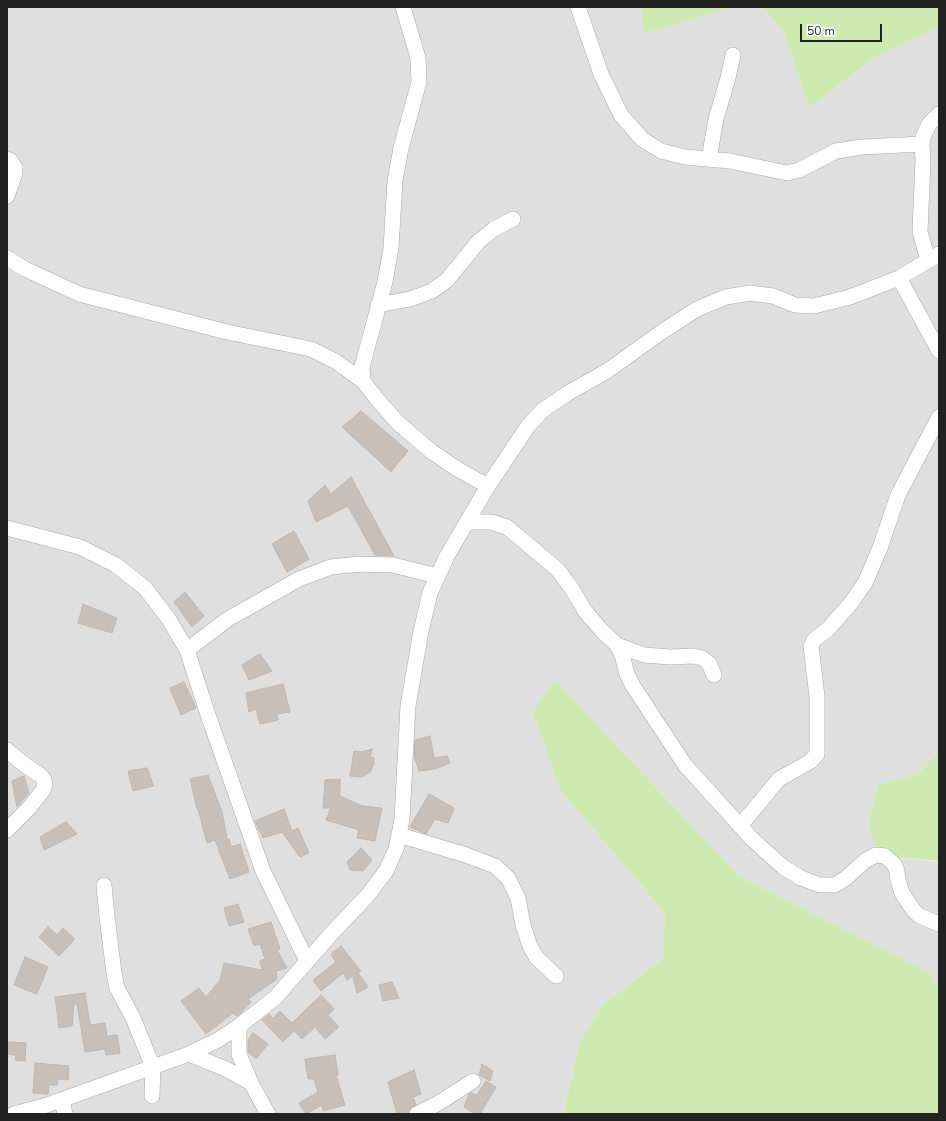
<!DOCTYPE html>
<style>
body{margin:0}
#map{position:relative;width:946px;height:1121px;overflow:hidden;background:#f2efe9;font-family:"Nunito Sans",sans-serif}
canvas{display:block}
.frame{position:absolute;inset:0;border:8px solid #222;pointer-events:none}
.scale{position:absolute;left:800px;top:24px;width:82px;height:18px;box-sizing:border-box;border:2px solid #222;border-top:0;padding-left:5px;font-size:12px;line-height:14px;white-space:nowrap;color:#222;-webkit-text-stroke:3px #fff;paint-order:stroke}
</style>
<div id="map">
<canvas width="946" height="1121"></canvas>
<div class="frame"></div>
<div class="scale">50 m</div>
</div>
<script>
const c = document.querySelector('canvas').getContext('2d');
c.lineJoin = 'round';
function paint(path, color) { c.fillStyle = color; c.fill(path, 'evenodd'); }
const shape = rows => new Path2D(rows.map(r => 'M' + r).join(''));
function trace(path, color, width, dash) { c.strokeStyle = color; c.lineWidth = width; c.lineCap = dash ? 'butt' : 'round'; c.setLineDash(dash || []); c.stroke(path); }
const residential = shape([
 [7,7,641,7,644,34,732,7,762,7,784,32,809,108,874,58,939,27,939,590,938,592,939,596,939,751,918,774,879,784,876,855,939,862,939,989,930,973,739,876,555,680,561,791,665,913,663,958,602,1006,581,1040,563,1114,7,1114]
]);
const grass = shape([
 [641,7,732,7,644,34],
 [762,7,939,7,939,27,874,58,809,108,784,32],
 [555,680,739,876,930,973,939,989,939,1114,563,1114,581,1040,602,1006,663,958,665,913,561,791,533,712],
 [939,751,939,861,876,855,869,821,879,784,918,774]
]);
const building = shape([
 [361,411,408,451,391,472,342,427,361,411],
 [351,477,394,556,375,555,348,506,316,522,308,501,325,485,331,494,351,477],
 [294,531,309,559,287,572,272,544,294,531],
 [185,592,204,616,192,627,174,602,185,592],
 [83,604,117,618,112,633,78,623,83,604],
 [260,654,272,671,249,680,242,665,260,654],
 [184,682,196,708,181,715,170,688,184,682],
 [283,684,290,712,277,714,278,720,260,724,256,709,249,712,246,693,283,684],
 [430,736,434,758,447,756,450,763,435,769,419,771,414,756,415,740,430,736],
 [372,749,370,757,374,758,374,764,370,772,362,777,350,776,354,751,361,752,372,749],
 [147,768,154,786,133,791,128,771,147,768],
 [208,775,222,812,227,839,229,839,231,847,240,844,249,872,230,879,215,840,207,843,198,809,197,809,190,779,208,775],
 [24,776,29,793,17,807,12,781,24,776],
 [340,779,340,796,362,806,382,808,375,841,357,838,359,830,326,820,331,808,323,808,325,780,340,779],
 [429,794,454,808,448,823,435,819,426,834,410,827,429,794],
 [284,809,292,831,298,828,309,853,300,857,282,832,263,838,255,821,284,809],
 [66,822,77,834,44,850,40,837,66,822],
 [361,848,372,860,363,871,350,870,347,862,361,848],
 [238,904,244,922,229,926,224,908,238,904],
 [271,922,280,949,277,950,287,968,276,971,277,979,248,999,251,1002,241,1013,237,1016,233,1013,206,1034,181,1001,199,988,206,997,220,980,224,963,262,970,260,961,265,959,260,944,254,946,248,929,271,922],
 [48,927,57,935,63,928,75,939,59,956,39,937,48,927],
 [341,946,361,971,358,973,368,987,357,993,353,976,347,980,343,973,321,991,313,980,336,962,331,954,341,946],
 [25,957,48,967,37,994,14,985,25,957],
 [392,982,399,998,383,1001,379,985,392,982],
 [85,993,90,1025,105,1023,107,1036,117,1035,120,1053,106,1055,105,1049,85,1052,77,1004,74,1004,72,1026,59,1028,55,997,85,993],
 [321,995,334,1009,328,1015,339,1027,325,1039,315,1027,302,1039,294,1031,283,1042,262,1020,269,1014,273,1018,280,1011,292,1023,321,995],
 [253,1033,268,1044,256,1059,248,1052,248,1040,253,1033],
 [7,1042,26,1043,25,1061,15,1060,16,1055,7,1054,7,1042],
 [335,1055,338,1075,336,1075,345,1105,323,1111,322,1105,306,1114,299,1103,318,1092,314,1079,308,1079,305,1059,335,1055],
 [35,1063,69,1066,68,1080,58,1079,57,1085,49,1085,48,1094,33,1093,35,1063],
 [482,1064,493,1071,490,1081,479,1075,482,1064],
 [414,1070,421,1094,413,1097,416,1105,410,1109,408,1114,397,1114,388,1082,414,1070],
 [486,1081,496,1087,480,1114,475,1114,464,1107,469,1094,471,1093,477,1095,486,1081]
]);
const minor = shape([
 [578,7,601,74,621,115,642,139,661,151,685,157,730,161,787,173,799,170,836,151,862,147,922,144],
 [7,159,10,160,15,167,15,173,7,196],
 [709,159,716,119,728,78,733,55],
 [7,258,25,269,79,294,227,332,311,349,335,361,363,381,377,399,397,422,432,452,459,470,488,486],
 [928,260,920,232,923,160,922,144,923,137,929,124,939,114],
 [899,278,939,351],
 [378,305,410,299,432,291,447,280,478,242,494,229,513,219],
 [363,381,362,367,385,282,391,248,395,181,401,148,419,82,418,58,403,7],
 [467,522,491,522,507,527,558,570,572,589,585,611,602,631,617,645,622,655,627,674,633,686,685,765,752,839,783,867,801,878,820,885,835,885,846,878,866,860,876,855,885,856,894,864,897,871,898,880,902,893,914,911,920,916,939,924],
 [7,528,80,547,116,565,145,588,168,618,187,650,207,712,263,871,307,961],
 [617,645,644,655,670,657,693,656,702,658,709,663,714,675],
 [187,650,228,619,299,579,331,567,360,564,393,565,437,576],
 [7,750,21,762,41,776,44,780,45,784,43,790,30,807,7,830],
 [740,826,779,779,811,761,817,754,817,697,811,646,814,640,828,629,851,603,865,583,880,548,898,495,939,417],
 [399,835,466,855,495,866,508,878,518,898,523,925,530,946,536,957,556,976],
 [104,885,107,917,114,973,117,988,133,1018,153,1067,152,1096],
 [239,1026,239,1054,251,1083],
 [189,1054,226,1069,251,1083,268,1114],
 [62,1100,65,1114],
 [14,1114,47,1105,189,1054,218,1040,239,1026,275,998,331,934,368,895,386,871,396,849,399,835,402,819,408,706,421,631,430,593,447,556,488,486,528,426,543,410,568,393,607,371,663,331,697,309,726,297,750,293,773,296,795,305,814,306,850,297,899,278,939,254],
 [417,1114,437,1104,473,1081]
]);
paint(residential, '#e0dfdf');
paint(grass, '#cdebb0');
paint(building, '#c7bfb8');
trace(building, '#c4b6ab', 1);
trace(minor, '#a9a9a9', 16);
trace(minor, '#fff', 15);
</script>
